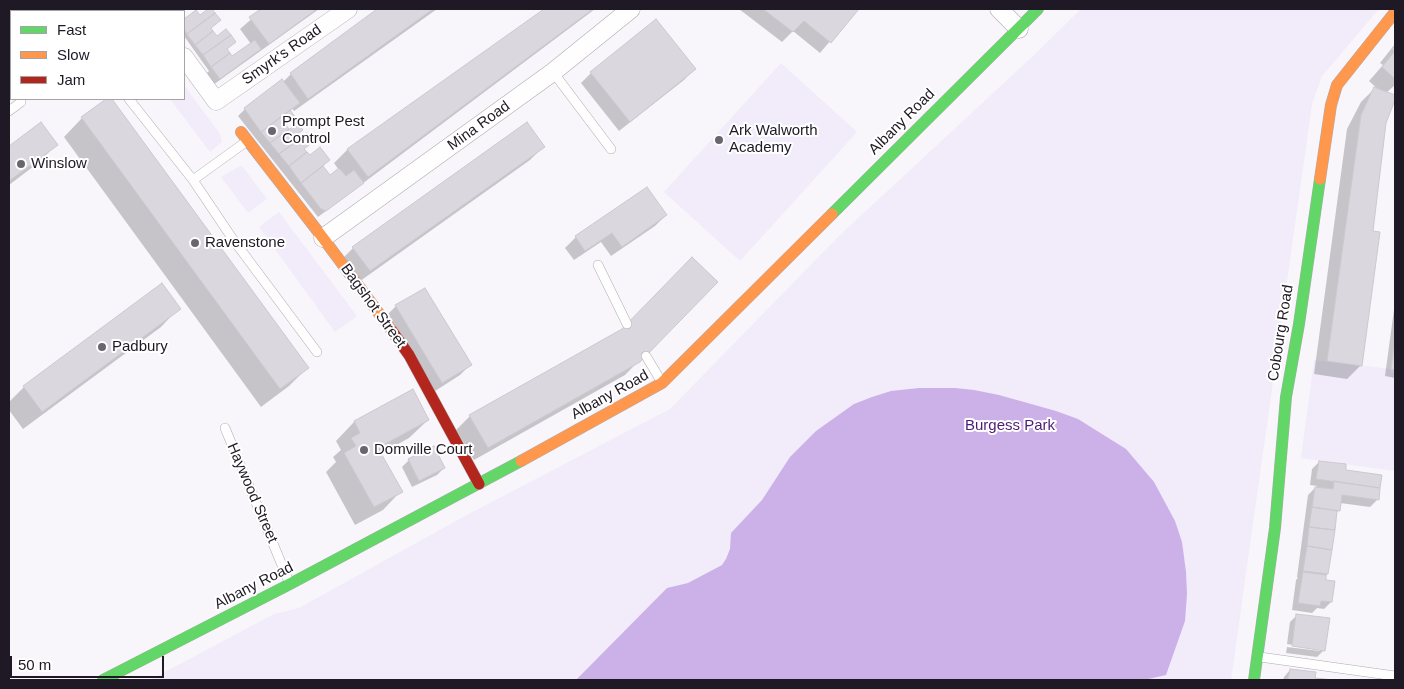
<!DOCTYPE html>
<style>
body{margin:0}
#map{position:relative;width:1404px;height:689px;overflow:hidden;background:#f8f6fa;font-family:Arial,sans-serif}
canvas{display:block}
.frame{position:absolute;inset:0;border:10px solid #1e1924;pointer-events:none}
.legend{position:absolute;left:10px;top:10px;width:175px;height:90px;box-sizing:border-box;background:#fff;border:1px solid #a5a3a7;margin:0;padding:6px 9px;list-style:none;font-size:15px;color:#1e1924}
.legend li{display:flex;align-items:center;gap:10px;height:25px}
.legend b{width:25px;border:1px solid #a5a3a7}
.scale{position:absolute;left:10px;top:656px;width:154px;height:22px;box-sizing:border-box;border:2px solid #1e1924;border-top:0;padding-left:6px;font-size:15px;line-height:18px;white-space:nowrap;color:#1e1924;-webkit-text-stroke:4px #fff;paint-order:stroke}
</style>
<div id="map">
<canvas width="1404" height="689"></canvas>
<div class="frame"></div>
<ul class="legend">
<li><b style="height:6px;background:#63d668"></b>Fast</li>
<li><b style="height:6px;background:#ff974d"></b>Slow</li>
<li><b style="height:6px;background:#b3261e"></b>Jam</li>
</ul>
<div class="scale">50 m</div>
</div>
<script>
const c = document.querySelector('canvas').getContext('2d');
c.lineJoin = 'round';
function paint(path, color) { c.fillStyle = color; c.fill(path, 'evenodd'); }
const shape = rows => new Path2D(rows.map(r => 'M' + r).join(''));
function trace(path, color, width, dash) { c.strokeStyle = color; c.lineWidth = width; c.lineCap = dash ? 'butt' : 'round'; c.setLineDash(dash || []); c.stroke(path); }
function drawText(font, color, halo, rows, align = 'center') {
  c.font = font + ' Arial,sans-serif'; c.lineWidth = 4; c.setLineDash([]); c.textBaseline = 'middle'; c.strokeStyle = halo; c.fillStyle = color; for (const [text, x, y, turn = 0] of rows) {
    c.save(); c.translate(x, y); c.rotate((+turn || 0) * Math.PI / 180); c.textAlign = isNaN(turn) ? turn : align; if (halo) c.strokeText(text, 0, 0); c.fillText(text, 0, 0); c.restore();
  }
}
const green = shape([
 [1081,9,1379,9,1322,76,1312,104,1231,680,150,680,274,614,299,608,463,517,670,409,840,235,1032,57],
 [781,63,857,132,740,261,664,192],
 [184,85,220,134,222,142,210,152,170,99,184,99],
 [240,166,243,167,267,199,248,213,221,177],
 [279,212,357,316,335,332,259,227],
 [1314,360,1391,369,1391,372,1395,373,1395,471,1301,458]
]);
const water = shape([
 [919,388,955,388,974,390,999,395,1056,411,1078,419,1126,449,1143,469,1154,482,1175,521,1182,542,1186,572,1187,594,1185,621,1166,675,1144,680,576,680,667,588,688,583,722,565,726,559,730,549,731,533,762,500,790,457,816,431,854,404,872,397,891,391]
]);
const shadow = shape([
 [57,9,101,9,99,11,53,11],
 [211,9,219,20,209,28,232,58,251,44,240,29,263,9,319,9,213,85,205,75,209,71,184,36,184,21,196,12,200,17],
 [379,9,437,9,294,111,292,108,289,111,285,125,310,157,329,160,322,167,330,177,339,170,334,163,347,150,546,9,595,9,318,217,238,116,245,109,283,82,291,74],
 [739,9,857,9,820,53,793,31,782,42],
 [11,39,11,73,9,74,9,41],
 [1395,44,1395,85,1386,93,1395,97,1385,123,1372,232,1361,365,1347,379,1314,374,1347,129,1361,102,1374,89,1380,91,1369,81,1383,65,1380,63],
 [694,69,684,80,619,131,581,83,591,73],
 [108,99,110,99,307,368,289,386,261,407,64,137,82,118],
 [41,124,56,145,38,163,9,185,9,147],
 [543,147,530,160,356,284,340,261,353,248],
 [647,188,666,215,655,226,611,256,601,242,574,260,565,248,576,237],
 [716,282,625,375,474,460,456,430,470,416],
 [162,285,179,308,161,327,23,429,9,410,9,402,24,387],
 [424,289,470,365,460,375,432,393,385,317,396,306],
 [1395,302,1395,378,1385,376],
 [412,391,428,420,409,438,380,454,401,491,383,510,355,525,326,472,336,462,333,457,341,450,336,441,354,422],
 [409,460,444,468,437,475,412,487,402,467],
 [1319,462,1344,471,1377,500,1370,507,1340,503,1339,510,1336,513,1327,574,1324,581,1331,602,1324,609,1317,608,1312,613,1292,610,1296,580,1298,578,1297,577,1308,495,1317,486,1310,485,1312,469],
 [1297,615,1324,650,1317,657,1286,653,1287,647,1320,651,1320,649,1287,644,1290,622],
 [1290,670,1314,679,1324,680,1283,680,1284,677]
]);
const building = shape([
 [54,9,99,9,96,11,51,11,54,9],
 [208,9,212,9,215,13,187,34,184,29,184,19,196,10,200,15,208,9],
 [261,9,317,9,269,44,249,17,261,9],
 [377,9,433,9,308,99,290,73,377,9],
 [544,9,593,9,368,177,347,149,544,9],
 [763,9,859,9,831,43,804,21,793,32,763,9],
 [215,13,221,20,211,28,213,31,195,45,187,34,215,13],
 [656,19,696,69,630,122,590,72,656,19],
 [226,29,231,35,203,55,195,45,213,31,217,36,226,29],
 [231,35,236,42,227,49,230,53,211,67,203,55,231,35],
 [11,38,11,68,9,69,9,39,11,38],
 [255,40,261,49,220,79,211,67,230,53,232,56,255,40],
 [1395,45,1395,79,1382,67,1395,51,1392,49,1395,45],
 [282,79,300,103,261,132,244,108,282,79],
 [1374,87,1395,95,1395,100,1386,123,1373,231,1380,232,1362,366,1327,361,1361,115,1374,87],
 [106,99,112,99,309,368,280,389,81,117,106,99],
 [290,110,296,118,286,125,289,129,270,143,261,132,290,110],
 [41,122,58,145,9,181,9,146,41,122],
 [527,122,545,147,370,271,352,247,527,122],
 [298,123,303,130,295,136,298,140,279,154,270,143,298,123],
 [307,133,314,141,304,149,307,152,289,166,279,154,307,133],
 [320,147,330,160,301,183,289,166,307,152,310,155,320,147],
 [323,166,330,175,339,168,346,176,354,170,364,183,326,211,321,209,301,183,323,166],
 [647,187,667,215,622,247,612,233,585,251,575,236,647,187],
 [692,257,718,282,640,362,488,448,469,415,622,329,692,257],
 [162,283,181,309,42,412,23,386,162,283],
 [425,288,472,365,442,383,395,305,425,288],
 [1395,339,1395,370,1391,369,1395,339],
 [413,389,429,420,378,448,403,492,374,507,344,453,356,446,351,438,360,433,354,421,413,389],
 [434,446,445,468,419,481,408,459,434,446],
 [1319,461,1346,464,1346,470,1382,475,1380,488,1316,479,1319,461],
 [1334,481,1380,488,1379,500,1342,495,1340,511,1312,507,1315,487,1333,489,1334,481],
 [1312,507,1337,511,1335,530,1309,527,1312,507],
 [1309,527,1335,530,1332,550,1307,546,1309,527],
 [1307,546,1332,550,1328,574,1303,571,1307,546],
 [1303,572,1326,575,1326,580,1335,581,1332,602,1321,601,1320,606,1298,603,1303,572],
 [1296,614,1330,618,1325,651,1292,646,1296,614],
 [1290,669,1316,672,1315,678,1334,680,1288,680,1290,669]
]);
const lane = shape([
 [553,72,611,149],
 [129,99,193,180,232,238,317,352],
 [9,111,21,102],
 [193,180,247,141],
 [598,265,627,324],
 [646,356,661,381],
 [225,428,289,582],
 [1260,657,1395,676]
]);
const street = shape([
 [146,9,148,11],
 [999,9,1019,29],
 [164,11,168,9],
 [9,12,14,9],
 [184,57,216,101,348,9],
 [323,238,553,72,631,9]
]);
const fast = shape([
 [832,214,1038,9],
 [103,680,290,584,521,461],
 [1254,680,1275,528,1286,397,1299,324,1320,179]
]);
const slow = shape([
 [241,132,323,238,392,331],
 [1320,179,1331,105,1337,85,1395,12],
 [521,461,662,383,832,214]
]);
const jam = shape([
 [392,331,409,355,479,484]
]);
const markers = [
 [272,131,5,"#6a666f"],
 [719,140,5,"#6a666f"],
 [21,164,5,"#6a666f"],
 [195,243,5,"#6a666f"],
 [102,347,5,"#6a666f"],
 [364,450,5,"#6a666f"]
];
const streetNames = [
 ["Smyrk's Road",282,55,-35],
 ["Albany Road",902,122,-45],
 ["Mina Road",479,126,-36],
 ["Bagshot Street",373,306,54],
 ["Cobourg Road",1281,333,-81],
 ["Albany Road",610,395,-29],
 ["Haywood Street",252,493,67],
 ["Albany Road",254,586,-27]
];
const poiNames = [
 ["Prompt Pest",282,122],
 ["Control",282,139],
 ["Ark Walworth",729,131],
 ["Academy",729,148],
 ["Winslow",31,164],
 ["Ravenstone",205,243],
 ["Padbury",112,347],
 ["Domville Court",374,450]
];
const parkNames = [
 ["Burgess Park",1010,426]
];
paint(green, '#f1ebfa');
paint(water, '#ccb1e8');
paint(shadow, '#0003');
paint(building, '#dad7df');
trace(building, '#cbc8cf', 1);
trace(lane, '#aeabb2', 10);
trace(street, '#aeabb2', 19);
trace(fast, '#aeabb2', 12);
trace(slow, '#aeabb2', 12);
trace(jam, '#aeabb2', 12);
trace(lane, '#fefefe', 9);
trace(street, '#fefefe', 18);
trace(fast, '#63d668', 11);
trace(slow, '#ff974d', 11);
trace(jam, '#b3261e', 11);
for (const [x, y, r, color] of markers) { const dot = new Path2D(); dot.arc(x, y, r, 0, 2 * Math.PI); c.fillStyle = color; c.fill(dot); trace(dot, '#fff', 2); }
drawText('15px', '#1e1924', '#fff', streetNames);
drawText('15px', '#1e1924', '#fff', poiNames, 'left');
drawText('15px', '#4d1b74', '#fff', parkNames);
</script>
